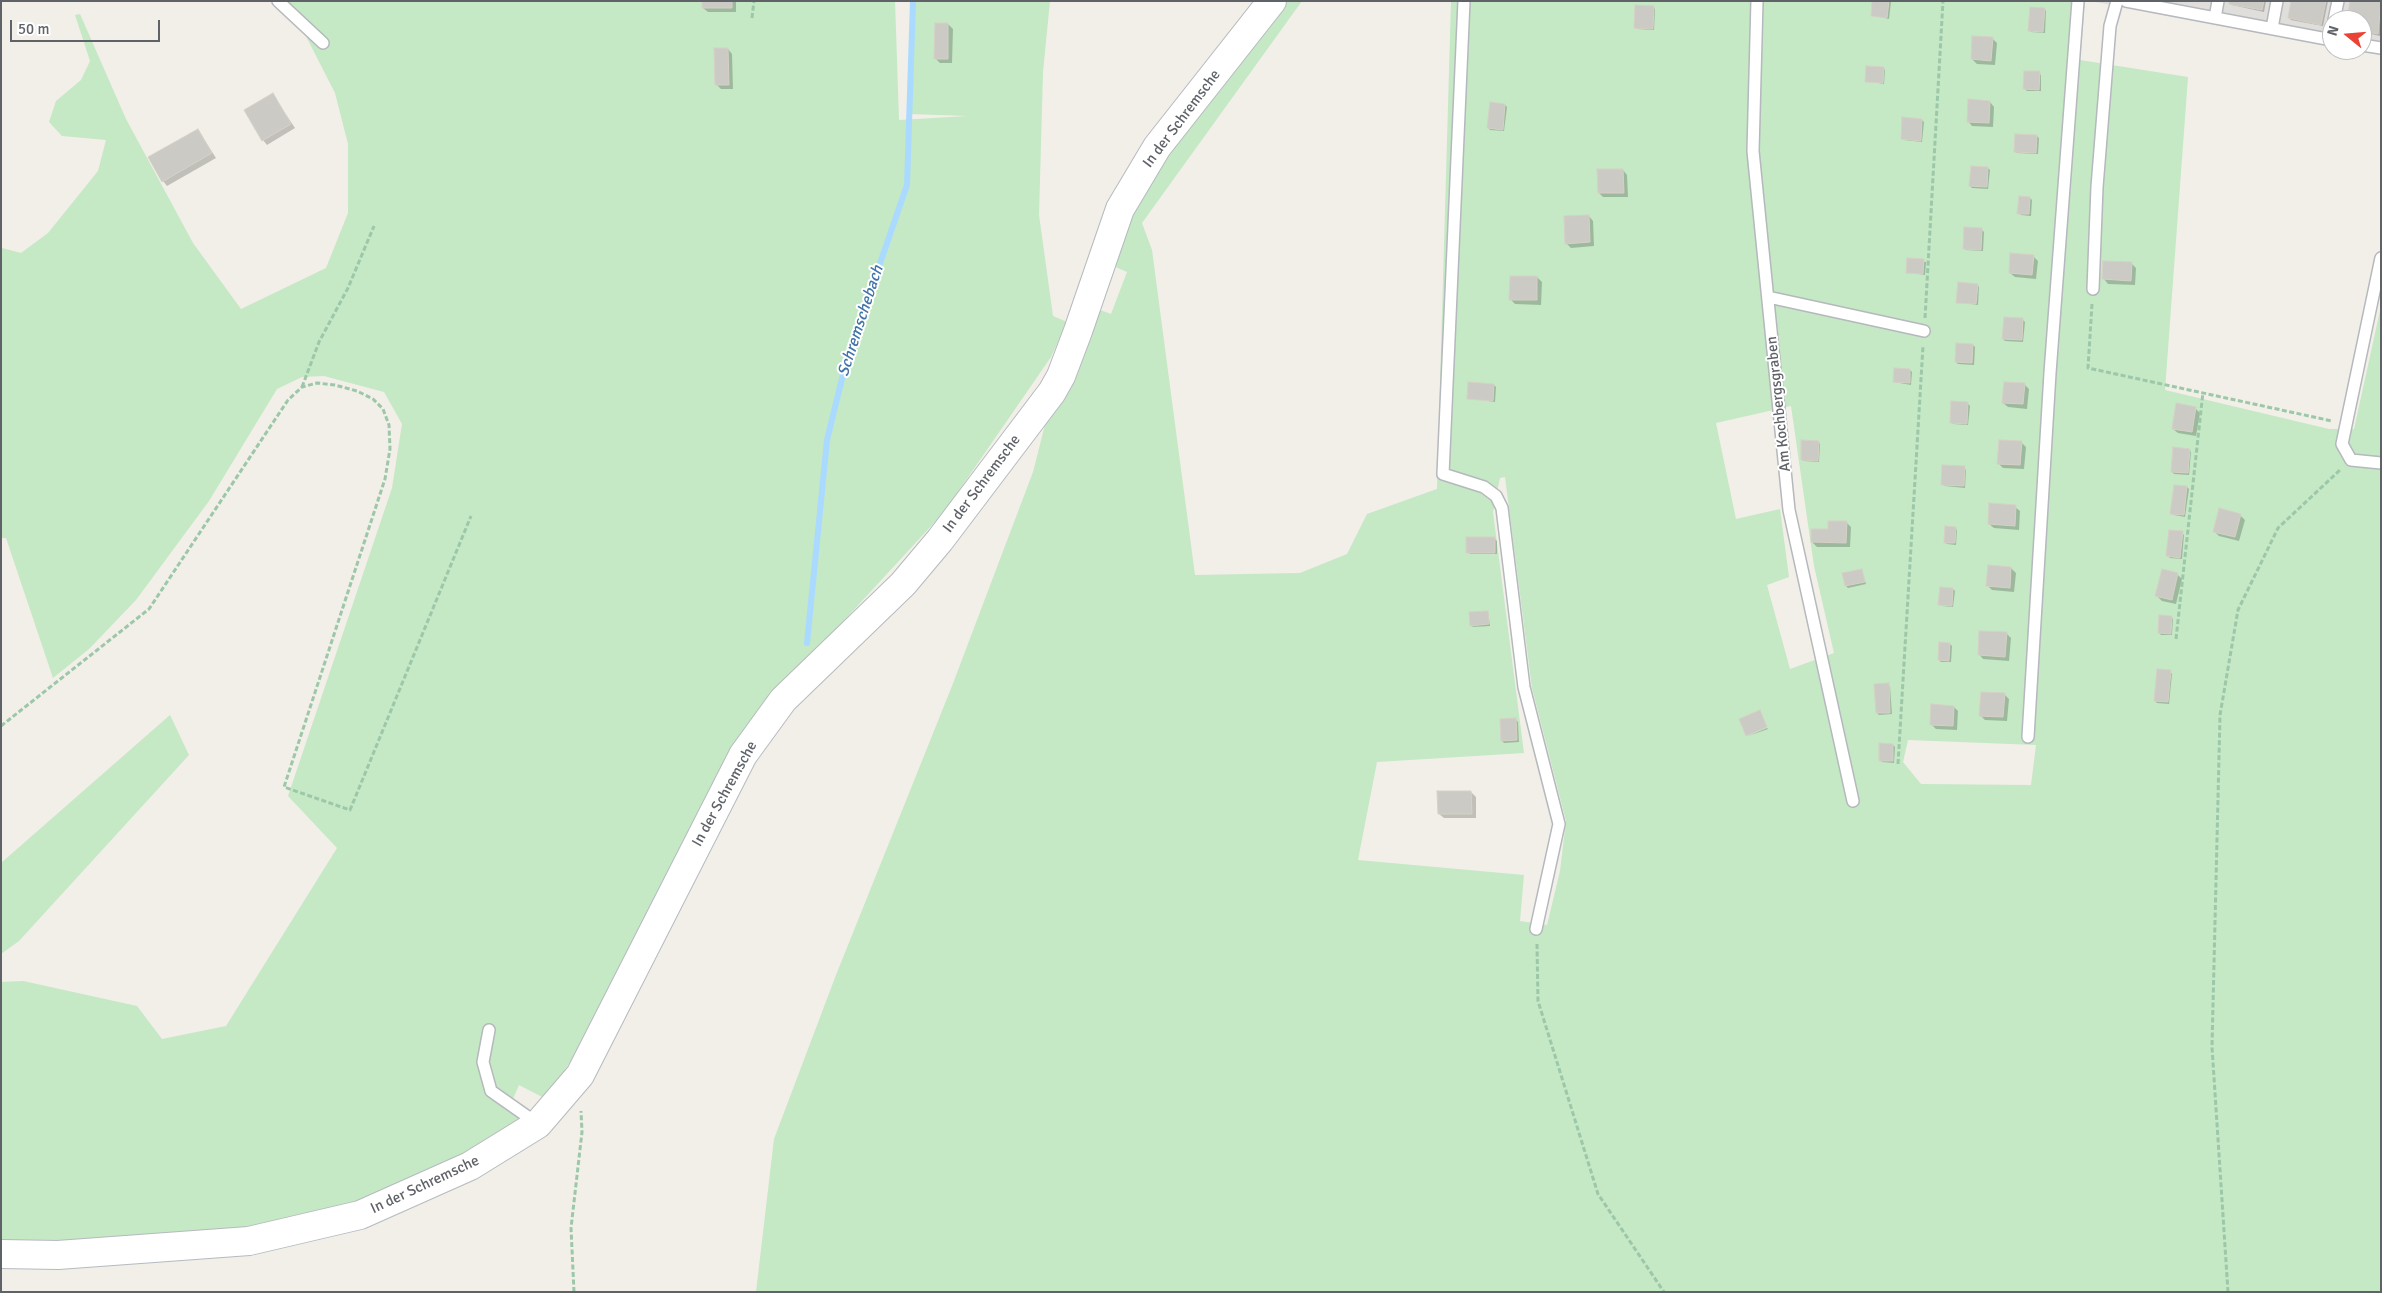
<!DOCTYPE html>
<style>
body{margin:0}
#map{position:relative;width:2382px;height:1293px;overflow:hidden;background:#f1efe8;font-family:Signika,sans-serif}
canvas{display:block}
.frame{position:absolute;inset:0;border:2px solid #5f6368;pointer-events:none}
.north{position:absolute;left:2322px;top:10px;width:50px;height:50px;box-sizing:border-box;background:#fff;border:1px solid #bfc1c3;border-radius:50%;rotate:287deg;font-size:14px;font-weight:700;line-height:20px;text-align:center;color:#5f6368}
.north::after{content:'';display:block;margin:auto;width:18px;height:22px;background:#ea4335;clip-path:polygon(50% 0,100% 100%,50% 72%,0 100%)}
.scale{position:absolute;left:10px;top:20px;width:150px;height:22px;box-sizing:border-box;border:2px solid #5f6368;border-top:0;padding-left:6px;font-size:15px;line-height:18px;white-space:nowrap;color:#5f6368;-webkit-text-stroke:4px #fff;paint-order:stroke}
</style>
<div id="map">
<canvas width="2382" height="1293"></canvas>
<div class="frame"></div>
<div class="north">N</div>
<div class="scale">50 m</div>
</div>
<script>
const c = document.querySelector('canvas').getContext('2d');
c.lineJoin = 'round';
function paint(path, color) { c.fillStyle = color; c.fill(path, 'evenodd'); }
const shape = rows => new Path2D(rows.map(r => 'M' + r).join(''));
function trace(path, color, width, dash) { c.strokeStyle = color; c.lineWidth = width; c.lineCap = dash ? 'butt' : 'round'; c.setLineDash(dash || []); c.stroke(path); }
function drawText(font, color, halo, rows, align = 'center') {
  c.font = font + ' Signika,sans-serif'; c.lineWidth = 4; c.setLineDash([]); c.textBaseline = 'middle'; c.strokeStyle = halo; c.fillStyle = color; for (const [text, x, y, turn = 0] of rows) {
    c.save(); c.translate(x, y); c.rotate((+turn || 0) * Math.PI / 180); c.textAlign = isNaN(turn) ? turn : align; if (halo) c.strokeText(text, 0, 0); c.fillText(text, 0, 0); c.restore();
  }
}
const industrial = shape([
 [2090,1,2381,1,2381,54,2357,50,2362,50,2362,20,2332,20,2332,45]
]);
const green = shape([
 [288,1,895,1,899,120,968,116,910,114,913,1,1050,1,1043,72,1039,215,1053,316,1067,322,1051,357,944,512,815,652,774,691,706,797,579,1048,546,1099,519,1085,509,1108,523,1122,349,1226,1,1262,1,982,23,981,137,1006,162,1039,226,1026,337,848,288,796,392,488,402,424,384,392,324,376,302,377,277,389,209,501,136,600,89,649,53,678,6,538,1,538,1,197,2,248,21,253,48,233,98,171,106,140,62,136,49,122,56,101,81,80,90,61,75,15,80,14,126,119,193,243,241,309,326,268,348,213,348,144,335,93],
 [1282,1,1302,1,1142,223,1152,250,1195,575,1300,573,1347,554,1367,514,1437,489,1451,1,2085,1,2080,60,2188,77,2165,390,2329,429,2354,429,2381,306,2381,1292,756,1292,774,1139,836,975,952,686,1033,472,1049,409,1095,308,1111,314,1127,272,1111,265,1149,175],
 [1791,406,1814,566,1834,653,1790,669,1767,585,1789,577,1780,509,1736,519,1716,423],
 [1505,477,1532,688,1566,821,1560,871,1547,925,1520,921,1524,875,1358,860,1377,762,1524,753,1493,512,1500,478],
 [1908,740,2036,745,2031,785,1921,784,1903,762],
 [170,715,189,755,19,941,1,954,1,863]
]);
const shadow = shape([
 [703,1,736,1,736,12,708,12,703,8],
 [1873,1,1891,2,1889,19,1872,15],
 [2230,1,2266,1,2264,12,2232,5],
 [2293,1,2328,1,2323,26,2291,20,2289,18],
 [2381,1,2380,36,2362,32,2362,20,2348,20],
 [1653,7,1655,9,1654,30,1638,29,1636,27],
 [2044,9,2046,11,2045,33,2031,32,2029,30],
 [948,24,953,29,952,63,940,63,935,58],
 [1992,38,1997,43,1995,65,1977,64,1972,59],
 [728,49,732,54,733,89,721,89,716,84],
 [1883,68,1885,70,1884,84,1867,81],
 [2039,73,2041,75,2041,91,2027,91,2025,89],
 [273,95,295,128,267,145,263,140],
 [1990,102,1994,107,1993,127,1972,126,1968,121],
 [1505,105,1507,107,1504,131,1490,130,1488,128],
 [1922,120,1924,122,1922,142,1904,140,1902,138],
 [198,130,216,158,167,186,163,181],
 [2037,136,2039,138,2038,154,2017,153,2015,151],
 [1988,168,1990,170,1988,189,1972,188,1970,186],
 [1623,170,1627,175,1628,197,1603,197,1599,193],
 [2030,198,2032,200,2031,216,2021,215,2019,213],
 [1589,216,1593,221,1594,246,1571,248,1566,243],
 [1982,230,1984,232,1983,251,1966,250,1964,248],
 [2033,256,2038,261,2036,279,2015,277,2010,273],
 [1909,259,1926,262,1925,275,1907,272],
 [2131,263,2136,268,2135,285,2108,284,2104,279],
 [1537,277,1542,282,1541,305,1515,304,1511,300],
 [1977,285,1979,287,1978,305,1957,302],
 [2023,320,2025,322,2023,342,2005,341,2003,339],
 [1973,345,1975,347,1974,365,1958,364,1956,362],
 [1910,370,1912,372,1911,385,1894,382],
 [2024,384,2029,389,2027,409,2008,407,2003,403],
 [1494,385,1496,387,1495,402,1468,398],
 [1968,404,1970,406,1968,425,1953,424,1951,422],
 [2195,408,2200,413,2196,436,2178,433,2173,429],
 [1818,442,1820,444,1819,462,1804,461,1802,459],
 [2021,442,2026,447,2024,469,2003,468,1998,463],
 [2189,450,2191,452,2189,475,2174,474,2172,472],
 [1964,468,1966,470,1965,488,1945,486,1943,484],
 [2187,487,2189,489,2185,517,2174,515,2172,514],
 [2015,507,2020,511,2019,530,1994,528,1989,524],
 [2240,515,2245,520,2239,541,2219,536,2214,531],
 [1846,522,1851,527,1850,547,1817,547,1812,542],
 [1955,528,1957,530,1956,545,1947,544,1945,542],
 [2182,533,2184,535,2182,559,2170,558,2168,556],
 [1495,539,1497,541,1497,554,1470,554,1468,552],
 [2011,568,2016,573,2014,592,1992,590,1988,586],
 [1861,570,1866,584,1848,588,1846,586],
 [2177,574,2182,579,2176,604,2162,601,2157,596],
 [1953,589,1955,591,1953,607,1942,606,1940,604],
 [1488,612,1490,626,1473,627,1471,625],
 [2171,617,2173,619,2172,635,2161,635,2159,633],
 [2007,634,2011,638,2009,661,1983,659,1979,654],
 [1950,644,1952,646,1951,662,1941,662,1939,660],
 [2170,672,2172,674,2169,704,2157,703,2155,701],
 [1888,685,1890,687,1892,714,1879,715,1877,713],
 [2004,694,2009,699,2007,721,1985,720,1980,715],
 [1954,707,1958,711,1957,730,1936,729,1931,724],
 [1516,720,1518,722,1519,742,1504,743,1502,741],
 [1767,728,1768,729,1748,736],
 [1893,745,1895,747,1894,763,1882,762,1880,760],
 [1471,792,1476,797,1476,818,1444,818,1439,814]
]);
const stream = shape([
 [807,643,827,440,846,362,907,185,913,1]
]);
const building = shape([
 [702,1,732,1,732,8,702,8,702,1],
 [1872,1,1889,1,1887,18,1871,16,1872,1],
 [2229,1,2264,1,2262,10,2229,4,2229,1],
 [2291,1,2326,1,2321,25,2288,18,2291,1],
 [2350,1,2381,1,2378,34,2362,31,2362,20,2347,20,2350,1],
 [1635,5,1654,6,1653,29,1634,28,1635,5],
 [2030,7,2045,8,2043,32,2028,31,2030,7],
 [935,23,948,23,948,59,934,59,935,23],
 [1972,36,1993,37,1991,61,1971,59,1972,36],
 [714,48,728,48,729,85,715,85,714,48],
 [1866,66,1884,67,1883,83,1865,82,1866,66],
 [2024,71,2040,71,2039,90,2023,89,2024,71],
 [273,93,291,124,262,141,244,110,273,93],
 [1968,99,1990,101,1989,123,1967,122,1968,99],
 [1490,102,1505,104,1503,130,1487,128,1490,102],
 [1902,117,1922,119,1921,141,1901,139,1902,117],
 [198,129,212,153,162,182,148,157,198,129],
 [2015,134,2037,135,2036,153,2014,152,2015,134],
 [1971,166,1988,167,1987,187,1969,186,1971,166],
 [1597,169,1623,169,1624,193,1598,193,1597,169],
 [2019,196,2030,197,2029,214,2017,214,2019,196],
 [1589,215,1590,242,1565,244,1564,216,1589,215],
 [1964,227,1982,228,1981,250,1963,249,1964,227],
 [2010,253,2034,255,2032,275,2009,273,2010,253],
 [1907,258,1924,259,1923,274,1906,273,1907,258],
 [2103,261,2132,262,2131,281,2102,279,2103,261],
 [1510,276,1537,276,1537,300,1509,300,1510,276],
 [1958,282,1978,284,1976,304,1956,303,1958,282],
 [2004,317,2023,318,2022,340,2002,339,2004,317],
 [1956,343,1973,344,1972,363,1955,362,1956,343],
 [1894,368,1910,369,1910,383,1893,382,1894,368],
 [1468,382,1494,384,1493,401,1467,399,1468,382],
 [2004,382,2025,383,2023,404,2002,403,2004,382],
 [1951,401,1968,402,1967,424,1950,423,1951,401],
 [2176,403,2196,407,2192,432,2172,429,2176,403],
 [1801,440,1819,441,1818,461,1801,460,1801,440],
 [1999,440,2022,441,2020,465,1997,464,1999,440],
 [2173,447,2190,449,2188,473,2171,472,2173,447],
 [1942,465,1965,466,1964,486,1941,485,1942,465],
 [2174,485,2187,486,2184,515,2170,514,2174,485],
 [1989,503,2016,505,2015,526,1988,524,1989,503],
 [2219,508,2241,514,2235,537,2213,532,2219,508],
 [1828,521,1847,521,1846,543,1811,542,1811,529,1828,529,1828,521],
 [1945,526,1956,527,1955,543,1944,543,1945,526],
 [2169,530,2183,531,2180,558,2166,556,2169,530],
 [1466,537,1495,537,1495,553,1466,553,1466,537],
 [1988,565,2011,567,2010,588,1986,586,1988,565],
 [1862,569,1865,582,1845,586,1842,573,1862,569],
 [2162,569,2178,573,2172,600,2155,596,2162,569],
 [1940,587,1953,588,1952,606,1938,605,1940,587],
 [1488,611,1489,624,1470,626,1469,612,1488,611],
 [2159,615,2172,616,2171,634,2158,633,2159,615],
 [1979,631,2007,632,2005,657,1978,655,1979,631],
 [1939,642,1950,643,1949,661,1938,660,1939,642],
 [2157,669,2171,670,2168,702,2154,701,2157,669],
 [1889,683,1890,713,1876,713,1874,684,1889,683],
 [1981,692,2005,693,2003,717,1979,716,1981,692],
 [1931,704,1954,706,1953,726,1930,725,1931,704],
 [1760,710,1767,727,1746,736,1739,719,1760,710],
 [1516,718,1517,740,1501,741,1500,719,1516,718],
 [1879,743,1893,744,1893,761,1879,761,1879,743],
 [1437,791,1471,791,1472,814,1438,814,1437,791]
]);
const path = shape([
 [752,18,754,1],
 [2092,304,2088,368,2332,421],
 [1925,318,1943,1],
 [302,387,319,342,348,288,374,226],
 [2176,639,2203,392],
 [1,726,149,609,288,400,302,387,317,383,335,385,357,391,373,399,383,409,389,425,390,449,385,479,284,787,350,810,471,516],
 [1898,764,1923,346],
 [1537,944,1538,1001,1598,1194,1664,1292],
 [574,1292,571,1228,582,1132,581,1111],
 [2228,1292,2212,1047,2220,715,2238,610,2278,528,2340,470]
]);
const lane = shape([
 [278,1,323,43],
 [1464,1,1443,474,1484,487,1496,496,1502,508,1524,687,1559,824,1536,929],
 [1757,1,1753,151,1789,510,1853,801],
 [2126,1,2332,40],
 [2215,18,2218,1],
 [2334,20,2338,1],
 [2272,28,2277,1],
 [2362,45,2381,48],
 [2381,258,2342,444,2351,460,2381,463],
 [2093,289,2097,187,2110,26,2117,1],
 [1768,297,1924,331],
 [2028,737,2050,373,2078,1],
 [489,1030,483,1062,491,1091,538,1124]
]);
const secondary = shape([
 [1,1254,58,1255,249,1241,360,1215,470,1166,538,1124,580,1075,743,755,783,700,903,584,940,540,1052,392,1061,376,1078,331,1120,209,1157,147,1272,1]
]);
const streetNames = [
 ["In der Schremsche",1182,119,-53],
 ["Am Kochbergsgraben",1779,404,-96],
 ["In der Schremsche",982,484,-53],
 ["In der Schremsche",725,794,-61],
 ["In der Schremsche",425,1185,-25]
];
const waterNames = [
 ["Schremschebach",861,321,-72]
];
paint(industrial, '#e0deda');
paint(green, '#c5e8c5');
paint(shadow, '#0003');
trace(stream, '#aadaff', 6);
paint(building, '#cccac5');
trace(building, '#d6d1c6', 1);
trace(lane, '#b5b8bc', 14);
trace(secondary, '#b6babf', 30);
trace(path, '#9cc7a9', 3, [5, 2.5]);
trace(lane, '#fff', 11);
trace(secondary, '#fff', 28);
drawText('15px', '#5f6368', '#fff', streetNames);
drawText('italic 16px', '#4174aa', '#fff', waterNames);
</script>
